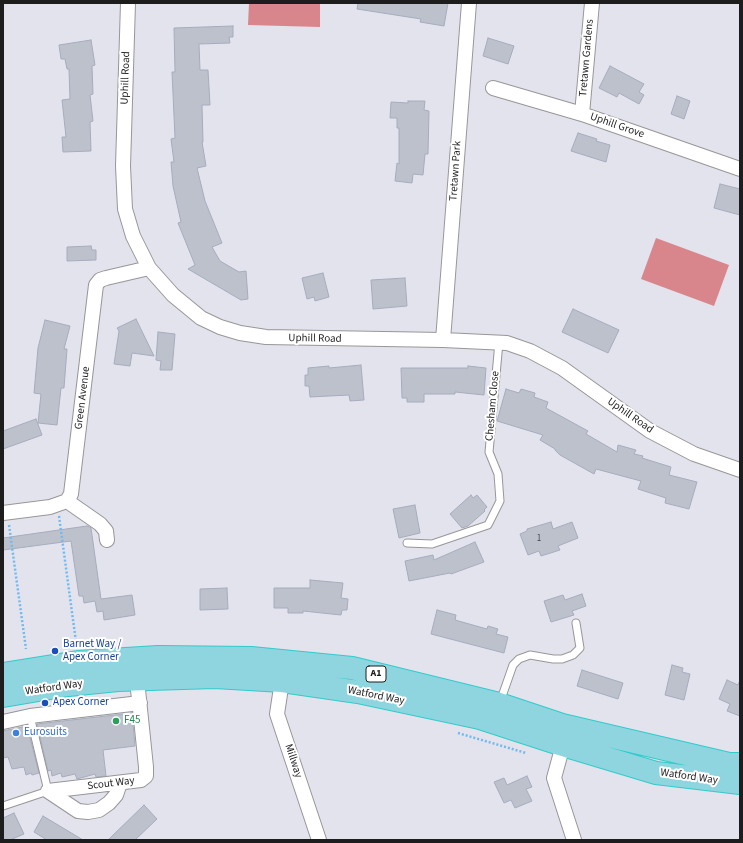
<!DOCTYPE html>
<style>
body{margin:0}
#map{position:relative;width:743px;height:843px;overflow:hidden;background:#e3e3ed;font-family:"Source Sans 3",sans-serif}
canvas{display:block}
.frame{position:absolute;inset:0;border:4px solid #1d1d1d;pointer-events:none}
</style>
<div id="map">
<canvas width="743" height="843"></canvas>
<div class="frame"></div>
</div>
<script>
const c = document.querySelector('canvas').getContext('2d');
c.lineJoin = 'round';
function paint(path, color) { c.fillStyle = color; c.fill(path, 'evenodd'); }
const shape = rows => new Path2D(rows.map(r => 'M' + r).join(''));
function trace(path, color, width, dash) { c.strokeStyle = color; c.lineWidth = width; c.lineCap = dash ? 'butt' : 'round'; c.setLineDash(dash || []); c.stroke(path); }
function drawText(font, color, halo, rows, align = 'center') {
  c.font = font + ' "Source Sans 3",sans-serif'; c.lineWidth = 4; c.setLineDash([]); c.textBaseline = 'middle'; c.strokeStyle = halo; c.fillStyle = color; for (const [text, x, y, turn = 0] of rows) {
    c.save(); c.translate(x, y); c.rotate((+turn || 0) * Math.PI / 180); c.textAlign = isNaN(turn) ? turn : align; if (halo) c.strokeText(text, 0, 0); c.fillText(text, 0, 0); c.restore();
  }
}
const pitch = shape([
 [249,3,320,3,320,27,248,25],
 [656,238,729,265,714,306,641,279]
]);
const building = shape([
 [358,3,448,3,444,26,420,22,421,19,357,9,358,3],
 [233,26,233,37,229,37,230,43,199,44,200,70,208,70,210,105,202,105,203,142,202,142,206,166,197,168,205,201,222,243,212,247,220,261,239,272,246,271,248,299,241,300,188,269,195,265,178,223,181,222,173,186,171,162,174,162,171,139,175,138,172,72,175,72,174,28,233,26],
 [488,38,514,46,508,64,483,56,488,38],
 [91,40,95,65,92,66,93,94,90,95,93,121,90,122,91,151,63,152,62,137,66,137,62,100,70,99,69,69,67,69,65,59,61,59,59,45,91,40],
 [610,66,644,84,639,92,644,95,639,104,619,93,617,97,599,88,610,66],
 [677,96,690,101,684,119,671,114,677,96],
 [408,101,425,101,424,110,429,111,428,154,425,154,423,175,413,174,412,183,395,181,397,163,399,164,399,128,397,128,397,118,390,118,391,102,408,103,408,101],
 [578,133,597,139,596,141,610,145,606,162,571,151,578,133],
 [720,184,740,189,740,215,714,208,720,184],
 [91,246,92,250,96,250,96,260,67,261,67,247,91,246],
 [323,273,329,297,315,301,314,297,307,299,302,278,323,273],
 [405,278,407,306,373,309,371,280,405,278],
 [573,309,619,330,608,353,562,332,573,309],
 [136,319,154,356,132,353,130,366,114,364,119,331,117,328,136,319],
 [45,320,70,326,64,349,67,349,64,388,61,388,57,425,38,423,41,394,34,393,38,348,45,320],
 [158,332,175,334,172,370,160,370,161,361,156,360,158,332],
 [361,365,364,400,350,401,349,395,310,397,309,386,305,386,305,375,308,375,308,368,329,366,329,368,361,365],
 [468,366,486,368,484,395,455,392,455,394,424,394,424,402,407,402,407,398,402,398,401,368,468,368,468,366],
 [506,389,519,393,521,389,535,393,534,397,548,402,546,408,588,431,586,434,617,452,618,445,636,450,634,454,643,456,642,458,671,467,669,475,697,482,689,509,665,503,666,498,638,489,641,481,596,469,594,474,560,455,555,450,555,449,540,440,543,435,497,421,506,389],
 [36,419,42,435,3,449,3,431,36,419],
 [471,495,473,498,477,495,487,507,484,510,485,511,468,526,462,528,450,514,471,495],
 [415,505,420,533,399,538,393,509,415,505],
 [551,522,553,529,572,522,578,538,558,546,560,550,541,556,539,551,528,555,520,534,527,531,527,529,551,522],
 [87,526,91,528,101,599,132,595,135,615,104,620,103,611,97,612,95,601,84,603,83,596,79,596,71,541,3,550,3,538,87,526],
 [475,542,484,562,451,574,450,573,409,581,405,561,433,555,434,560,475,542],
 [310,580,343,583,341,598,348,599,347,610,342,610,341,615,303,611,303,613,288,613,288,608,274,608,274,588,310,588,310,580],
 [227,588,228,609,200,610,200,589,227,588],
 [582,594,586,606,572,611,574,615,551,622,544,601,563,595,565,600,582,594],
 [437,610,456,615,455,620,487,629,488,626,498,629,496,634,508,637,504,653,431,634,437,610],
 [672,665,683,668,682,672,690,674,684,700,665,695,672,665],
 [582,670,623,683,618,699,577,686,582,670],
 [727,680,738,685,740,680,740,716,727,711,730,704,719,699,727,680],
 [132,713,135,746,103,750,106,776,96,777,95,774,77,779,75,774,62,777,61,773,52,776,51,770,48,771,37,724,132,713],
 [27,726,39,773,32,775,31,773,26,775,24,767,12,769,8,757,3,758,3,731,27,726],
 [527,776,532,787,526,789,532,801,515,808,511,800,504,803,494,782,504,778,507,785,527,776],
 [144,805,157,819,135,840,108,840,144,805],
 [14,813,24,834,10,840,3,840,3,818,14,813],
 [43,816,83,840,47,840,34,832,43,816]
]);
const path = shape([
 [59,516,76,642],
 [9,525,26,649],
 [458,733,526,753]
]);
const lane = shape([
 [407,543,432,544,488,525,500,501,498,474,489,452,499,342],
 [500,702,513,665,519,659,530,655,553,659,562,659,573,655,580,648,576,623],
 [3,806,48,791,30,716]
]);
const street = shape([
 [128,3,123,166,125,209,133,236,149,268,173,295,201,318,220,327,240,333,266,337,443,340,507,343,530,351,562,368,650,431,694,454,740,470],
 [493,88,582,114,740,169],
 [582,114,592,3],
 [443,340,469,3],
 [67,501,100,524,106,531,107,540],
 [3,513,50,507,67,501,71,494,96,285,100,280,106,278,149,268],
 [282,681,277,714,319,840],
 [3,722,30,716,140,703],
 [563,745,554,778,574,840],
 [48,791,141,780,146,776,146,767,137,680],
 [48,791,78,811,88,812,99,810,109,803,116,795,120,783]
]);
const highway = shape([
 [3,674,78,662,158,657,251,658,352,668,499,704,562,725,729,764,740,764],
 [3,696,68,685,118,680,215,677,282,681,358,692,480,718,563,745,656,773,740,783]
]);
const markers = [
 [55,651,4,"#1a4fb4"],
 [45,703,4,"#1a4fb4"],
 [116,721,4,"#2e9e5b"],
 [16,733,4,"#3f7fe0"]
];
const numberNames = [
 ["1",539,539]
];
const shields = [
 [376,674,20]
];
const shieldNames = [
 ["A1",376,674]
];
const streetNames = [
 ["Tretawn Gardens",587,58,-85],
 ["Uphill Road",126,78,-88],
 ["Uphill Grove",617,126,19],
 ["Tretawn Park",456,171,-86],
 ["Uphill Road",315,339,1],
 ["Green Avenue",83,398,-83],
 ["Chesham Close",493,406,-85],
 ["Uphill Road",630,416,35],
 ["Watford Way",54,688,-8],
 ["Watford Way",376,696,11],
 ["Millway",293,761,72],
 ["Watford Way",689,777,8],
 ["Scout Way",111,784,-7]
];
const transitNames = [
 ["Barnet Way /",63,645],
 ["Apex Corner",63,658],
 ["Apex Corner",53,703]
];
const leisureNames = [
 ["F45",124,721]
];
const shopNames = [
 ["Eurosuits",24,733]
];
paint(pitch, '#d8868b');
paint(building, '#bdc1cc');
trace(building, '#a6acbe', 1);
trace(lane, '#979797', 9);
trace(street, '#979797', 16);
trace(highway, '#2fccca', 24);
trace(path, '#71baf0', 2.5, [2, 2]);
trace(lane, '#fff', 7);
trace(street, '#fff', 14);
trace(highway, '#8fd5e0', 22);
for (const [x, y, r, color] of markers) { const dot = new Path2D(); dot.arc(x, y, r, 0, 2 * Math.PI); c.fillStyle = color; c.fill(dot); trace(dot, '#fff', 1.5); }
drawText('9px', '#454649', null, numberNames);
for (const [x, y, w] of shields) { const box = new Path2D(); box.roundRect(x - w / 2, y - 8, w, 16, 3); c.fillStyle = '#fff'; c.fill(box); trace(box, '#1d1d1d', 1); }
drawText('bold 10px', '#1d1d1d', null, shieldNames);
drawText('11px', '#1d1d1d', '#fff', streetNames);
drawText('11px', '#164399', '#fff', transitNames, 'left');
drawText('11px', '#27864d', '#fff', leisureNames, 'left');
drawText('11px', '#366cbe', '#fff', shopNames, 'left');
</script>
